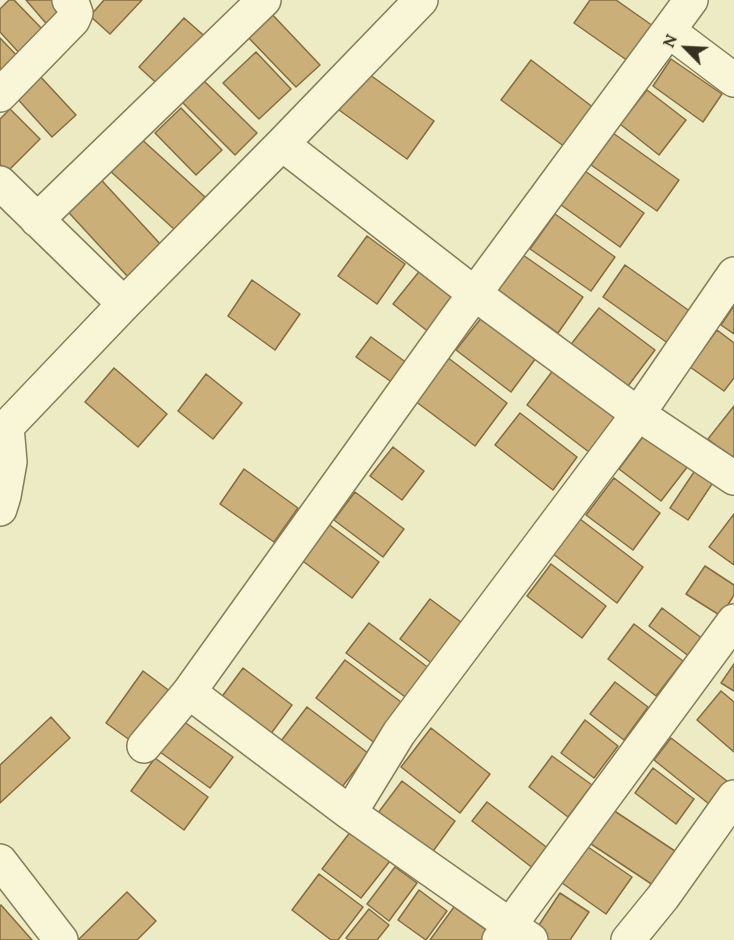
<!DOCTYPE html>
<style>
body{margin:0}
#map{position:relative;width:734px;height:940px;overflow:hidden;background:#edebc3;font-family:Lora,serif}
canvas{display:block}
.north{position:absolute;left:656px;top:18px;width:60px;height:60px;-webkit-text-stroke:4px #f5f3d3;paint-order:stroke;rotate:294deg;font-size:16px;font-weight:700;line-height:24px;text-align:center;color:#37301e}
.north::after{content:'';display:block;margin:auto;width:21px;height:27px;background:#37301e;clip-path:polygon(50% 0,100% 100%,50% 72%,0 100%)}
</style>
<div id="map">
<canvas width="734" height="940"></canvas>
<div class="north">N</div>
</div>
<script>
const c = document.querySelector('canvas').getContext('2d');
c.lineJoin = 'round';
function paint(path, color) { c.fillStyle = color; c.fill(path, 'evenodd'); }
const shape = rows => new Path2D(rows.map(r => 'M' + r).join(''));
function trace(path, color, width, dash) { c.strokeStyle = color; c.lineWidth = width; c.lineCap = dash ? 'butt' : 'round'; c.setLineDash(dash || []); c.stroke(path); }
const building = shape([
 [9,0,14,0,46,33,22,56,0,32,0,9,9,0],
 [26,0,62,0,71,10,50,28,26,0],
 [104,0,142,0,110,34,90,16,104,0],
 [590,0,616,0,653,26,628,61,574,23,590,0],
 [268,10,320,65,296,87,244,33,268,10],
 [184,18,209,40,164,90,139,67,184,18],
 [0,38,21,60,0,81,0,38],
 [256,52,291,89,259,119,223,83,256,52],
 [671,59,722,94,703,122,653,86,671,59],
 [531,60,594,108,565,147,501,100,531,60],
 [366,72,434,121,407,159,339,110,366,72],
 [37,73,76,115,52,137,14,95,37,73],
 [197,74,257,133,235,155,176,96,197,74],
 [647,90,686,120,659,155,620,124,647,90],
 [181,108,222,150,196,175,155,133,181,108],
 [10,109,40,139,7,172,0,164,0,119,10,109],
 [613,133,679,180,657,211,591,165,613,133],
 [138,136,205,197,175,230,108,169,138,136],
 [93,171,163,247,129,278,60,203,93,171],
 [585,171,644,213,620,247,561,205,585,171],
 [555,214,615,257,591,291,530,249,555,214],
 [367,236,405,264,377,304,338,276,367,236],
 [523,255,583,297,558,333,498,290,523,255],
 [625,265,691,312,669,344,603,297,625,265],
 [422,268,459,298,430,333,393,304,422,268],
 [252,280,300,314,275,350,228,316,252,280],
 [734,306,734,334,721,325,734,306],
 [599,308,655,350,625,390,569,347,599,308],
 [482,317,536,358,511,392,456,350,482,317],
 [717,330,734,343,734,378,724,391,690,367,717,330],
 [371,337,407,363,393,383,356,357,371,337],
 [447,357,507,403,475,446,415,401,447,357],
 [114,368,167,414,138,447,85,402,114,368],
 [554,369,616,416,589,452,527,405,554,369],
 [206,374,242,403,213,439,178,411,206,374],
 [734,406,734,460,708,439,734,406],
 [520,413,577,457,553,490,495,445,520,413],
 [645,434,688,466,661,501,619,469,645,434],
 [393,447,424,471,402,500,370,476,393,447],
 [244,469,298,508,274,542,220,504,244,469],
 [696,469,714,481,688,520,670,508,696,469],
 [614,478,660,513,633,550,586,515,614,478],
 [355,492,404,529,383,557,334,520,355,492],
 [734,514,734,565,709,547,734,514],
 [580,519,643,567,617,603,553,554,580,519],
 [327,523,379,562,352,598,300,559,327,523],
 [551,564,606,606,582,638,527,596,551,564],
 [705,566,734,585,734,595,721,616,686,594,705,566],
 [430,599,469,628,438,668,400,639,430,599],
 [662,608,703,639,690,657,649,626,662,608],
 [369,623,434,672,412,702,346,653,369,623],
 [634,624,683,661,656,696,608,659,634,624],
 [345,660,405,705,376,744,316,698,345,660],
 [734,664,734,691,721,683,734,664],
 [243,668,292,705,267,739,218,702,243,668],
 [143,671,171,692,134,743,106,723,143,671],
 [615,682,648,707,624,740,590,714,615,682],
 [721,691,734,702,734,752,697,720,721,691],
 [307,707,368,753,342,787,281,741,307,707],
 [51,717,70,738,0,803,0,765,51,717],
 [585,720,618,746,594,778,561,753,585,720],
 [183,721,233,757,210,788,160,752,183,721],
 [431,728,490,774,460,813,401,767,431,728],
 [671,738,727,781,709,804,654,760,671,738],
 [552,756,592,785,568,817,529,787,552,756],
 [155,758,208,797,184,830,131,791,155,758],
 [653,768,694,799,676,824,635,793,653,768],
 [402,781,455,821,431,854,378,813,402,781],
 [487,802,549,849,534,869,472,821,487,802],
 [613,810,684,857,662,891,591,844,613,810],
 [351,831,390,861,361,898,322,869,351,831],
 [588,847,632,877,606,914,562,883,588,847],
 [395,867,417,883,389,921,367,904,395,867],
 [319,874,363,907,338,940,331,940,292,910,319,874],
 [419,890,447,911,426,940,398,920,419,890],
 [127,892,156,921,137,940,78,940,127,892],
 [560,893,589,912,570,940,542,940,533,934,560,893],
 [1,905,32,940,0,940,0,906,1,905],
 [454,907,489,932,483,940,430,940,454,907],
 [369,909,389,925,377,940,349,940,346,938,369,909]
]);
const minor = shape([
 [669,31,734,80],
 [0,95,73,20,76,13,73,5,69,0],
 [282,144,475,294,638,414,734,478],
 [0,183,124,304],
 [37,220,264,0],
 [0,434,124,304,282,144,421,0],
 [0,509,4,496,10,462,7,427],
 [189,692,350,813,531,940],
 [144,746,189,692,456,319,691,0],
 [350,813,399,733,638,414,734,274],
 [0,861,61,940],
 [499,940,734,621],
 [628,940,663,897,734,797]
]);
paint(building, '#cbaf79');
trace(building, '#866d40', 1.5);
trace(minor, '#877d5a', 36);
trace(minor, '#f8f6d6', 33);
</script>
